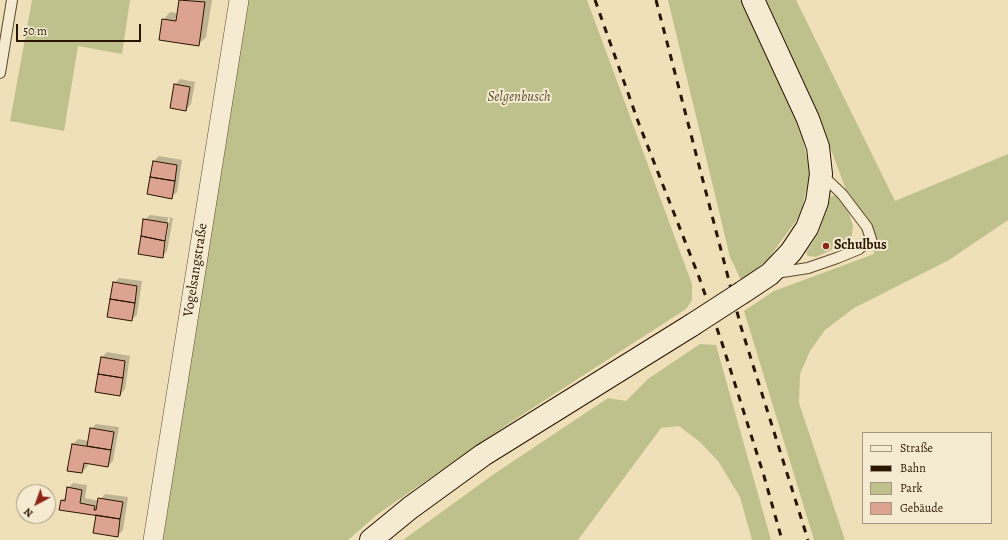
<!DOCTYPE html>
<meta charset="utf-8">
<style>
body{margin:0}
#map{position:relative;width:1008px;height:540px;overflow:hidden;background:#efe0ba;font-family:Alegreya,serif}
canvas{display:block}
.legend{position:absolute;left:862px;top:432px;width:130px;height:92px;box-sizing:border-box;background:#f5ebd2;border:1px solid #a4957e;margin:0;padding:5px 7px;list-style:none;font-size:12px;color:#2a1500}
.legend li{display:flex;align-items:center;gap:8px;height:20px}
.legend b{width:20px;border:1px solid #a4957e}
.north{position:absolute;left:16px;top:484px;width:40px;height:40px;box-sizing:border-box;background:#f5ebd2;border:1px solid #a4957e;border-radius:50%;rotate:221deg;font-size:11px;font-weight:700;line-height:16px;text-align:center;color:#2a1500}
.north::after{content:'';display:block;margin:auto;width:14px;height:18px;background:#8f2418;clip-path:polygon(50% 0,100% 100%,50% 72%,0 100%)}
.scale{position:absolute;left:16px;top:24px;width:125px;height:18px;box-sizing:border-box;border:2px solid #2a1500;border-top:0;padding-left:5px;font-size:12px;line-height:14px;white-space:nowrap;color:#2a1500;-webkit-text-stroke:3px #f5ebd2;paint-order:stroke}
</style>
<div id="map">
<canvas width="1008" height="540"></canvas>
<ul class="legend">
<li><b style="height:5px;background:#f5ebd2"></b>Straße</li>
<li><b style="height:5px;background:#2a1500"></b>Bahn</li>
<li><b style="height:11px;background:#bec18c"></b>Park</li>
<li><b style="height:11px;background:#dda391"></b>Gebäude</li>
</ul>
<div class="north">N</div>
<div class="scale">50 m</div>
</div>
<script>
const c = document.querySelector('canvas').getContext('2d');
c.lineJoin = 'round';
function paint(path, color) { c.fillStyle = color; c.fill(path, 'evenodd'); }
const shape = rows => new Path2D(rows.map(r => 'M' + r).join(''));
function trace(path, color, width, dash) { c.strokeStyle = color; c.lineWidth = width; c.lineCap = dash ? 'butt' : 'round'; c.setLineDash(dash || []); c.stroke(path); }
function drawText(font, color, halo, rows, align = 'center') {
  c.font = font + ' Alegreya,serif'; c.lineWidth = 4; c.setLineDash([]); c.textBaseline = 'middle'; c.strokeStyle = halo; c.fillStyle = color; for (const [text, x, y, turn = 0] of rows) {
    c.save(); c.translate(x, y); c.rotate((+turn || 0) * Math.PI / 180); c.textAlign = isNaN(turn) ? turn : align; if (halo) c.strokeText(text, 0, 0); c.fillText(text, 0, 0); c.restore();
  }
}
const green = shape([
 [32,0,130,0,122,54,78,46,64,131,10,121],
 [247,0,587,0,692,284,692,300,686,309,505,426,378,514,348,540,163,540],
 [668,0,742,0,799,123,810,171,801,214,768,259,742,282,730,257],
 [765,0,796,0,895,201,1008,154,1008,220,949,260,854,308,825,330,810,351,800,374,799,403,845,540,814,540,744,311,774,291,874,254,872,233,848,195,825,134],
 [837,195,849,213,853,226,852,236,848,242,816,257,808,256,806,253,818,234,831,196],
 [700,344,716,345,771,540,752,540,740,497,718,461,700,442,679,426,661,428,578,540,403,540,494,474,608,398,626,401,648,379]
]);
const shadow = shape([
 [180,0,212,0,206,37,198,45,163,20,170,12,178,13],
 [180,79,195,82,191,104,186,110,175,85],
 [159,156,182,160,177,192,171,197,154,161],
 [150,215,173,218,167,251,162,257,144,220],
 [168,218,170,218,164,252,162,252],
 [119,278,142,281,137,315,131,320,114,283],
 [107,352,130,356,125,389,120,395,102,357],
 [96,424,119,427,113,461,108,466,88,463,87,467,82,472,73,444,78,439,89,441,91,429],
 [73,483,87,485,85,498,99,501,105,494,128,497,123,530,117,536,97,514,62,500,67,496,68,488]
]);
const building = shape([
 [179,0,205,2,199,46,159,40,162,19,176,21,179,0],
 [174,84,190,87,186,111,170,108,174,84],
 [153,161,177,165,175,181,150,177,153,161],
 [150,177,175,181,172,199,147,194,150,177],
 [143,219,168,223,165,241,141,236,143,219],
 [141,236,165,241,163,258,138,254,141,236],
 [113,282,137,286,135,303,110,299,113,282],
 [110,299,135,303,132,321,107,317,110,299],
 [101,357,125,361,123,378,98,374,101,357],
 [98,374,123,378,120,396,95,392,98,374],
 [90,428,114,432,111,450,87,446,90,428],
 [72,444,111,450,108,467,84,463,82,473,67,471,72,444],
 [67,487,82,490,80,503,95,506,94,510,96,510,98,498,123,502,120,519,59,510,61,500,65,501,67,487],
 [96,515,120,519,118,537,93,533,96,515]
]);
const lane = shape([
 [0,73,12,0],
 [776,273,808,268,837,258,859,249,871,239,867,227,842,194,821,174]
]);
const street = shape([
 [153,540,239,0]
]);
const secondary = shape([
 [743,292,770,274,791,252,807,228,817,202,821,174,818,147,808,119,753,0],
 [371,540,410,508,483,455,692,325]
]);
const rail = shape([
 [595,0,639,124,699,277,722,343,764,476,782,540],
 [656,0,741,327,808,540]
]);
const secondaryBridge = shape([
 [692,325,743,292]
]);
const markers = [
 [826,246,4,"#8f2418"]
];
const parkNames = [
 ["Selgenbusch",519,98]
];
const poiNames = [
 ["Schulbus",834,246]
];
const streetNames = [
 ["Vogelsangstraße",196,270,-81]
];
paint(green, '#bec18c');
paint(shadow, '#0003');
paint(building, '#dda391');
trace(building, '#2a1500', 1);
trace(lane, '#5b482e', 12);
trace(street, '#5b482e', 20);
trace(secondary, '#2a1500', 24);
trace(lane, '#f5ebd2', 10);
trace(street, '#f5ebd2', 19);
trace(secondary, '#f5ebd2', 22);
trace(rail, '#2a1500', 3, [7, 7]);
trace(secondaryBridge, '#2a1500', 24, []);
trace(secondaryBridge, '#f5ebd2', 22);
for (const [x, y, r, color] of markers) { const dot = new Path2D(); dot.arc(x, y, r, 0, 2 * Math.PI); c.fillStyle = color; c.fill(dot); trace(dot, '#f5ebd2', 1.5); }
drawText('italic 14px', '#5e5131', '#f5ebd2', parkNames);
drawText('bold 14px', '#2a1500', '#f5ebd2', poiNames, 'left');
drawText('14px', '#2a1500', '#f5ebd2', streetNames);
</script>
